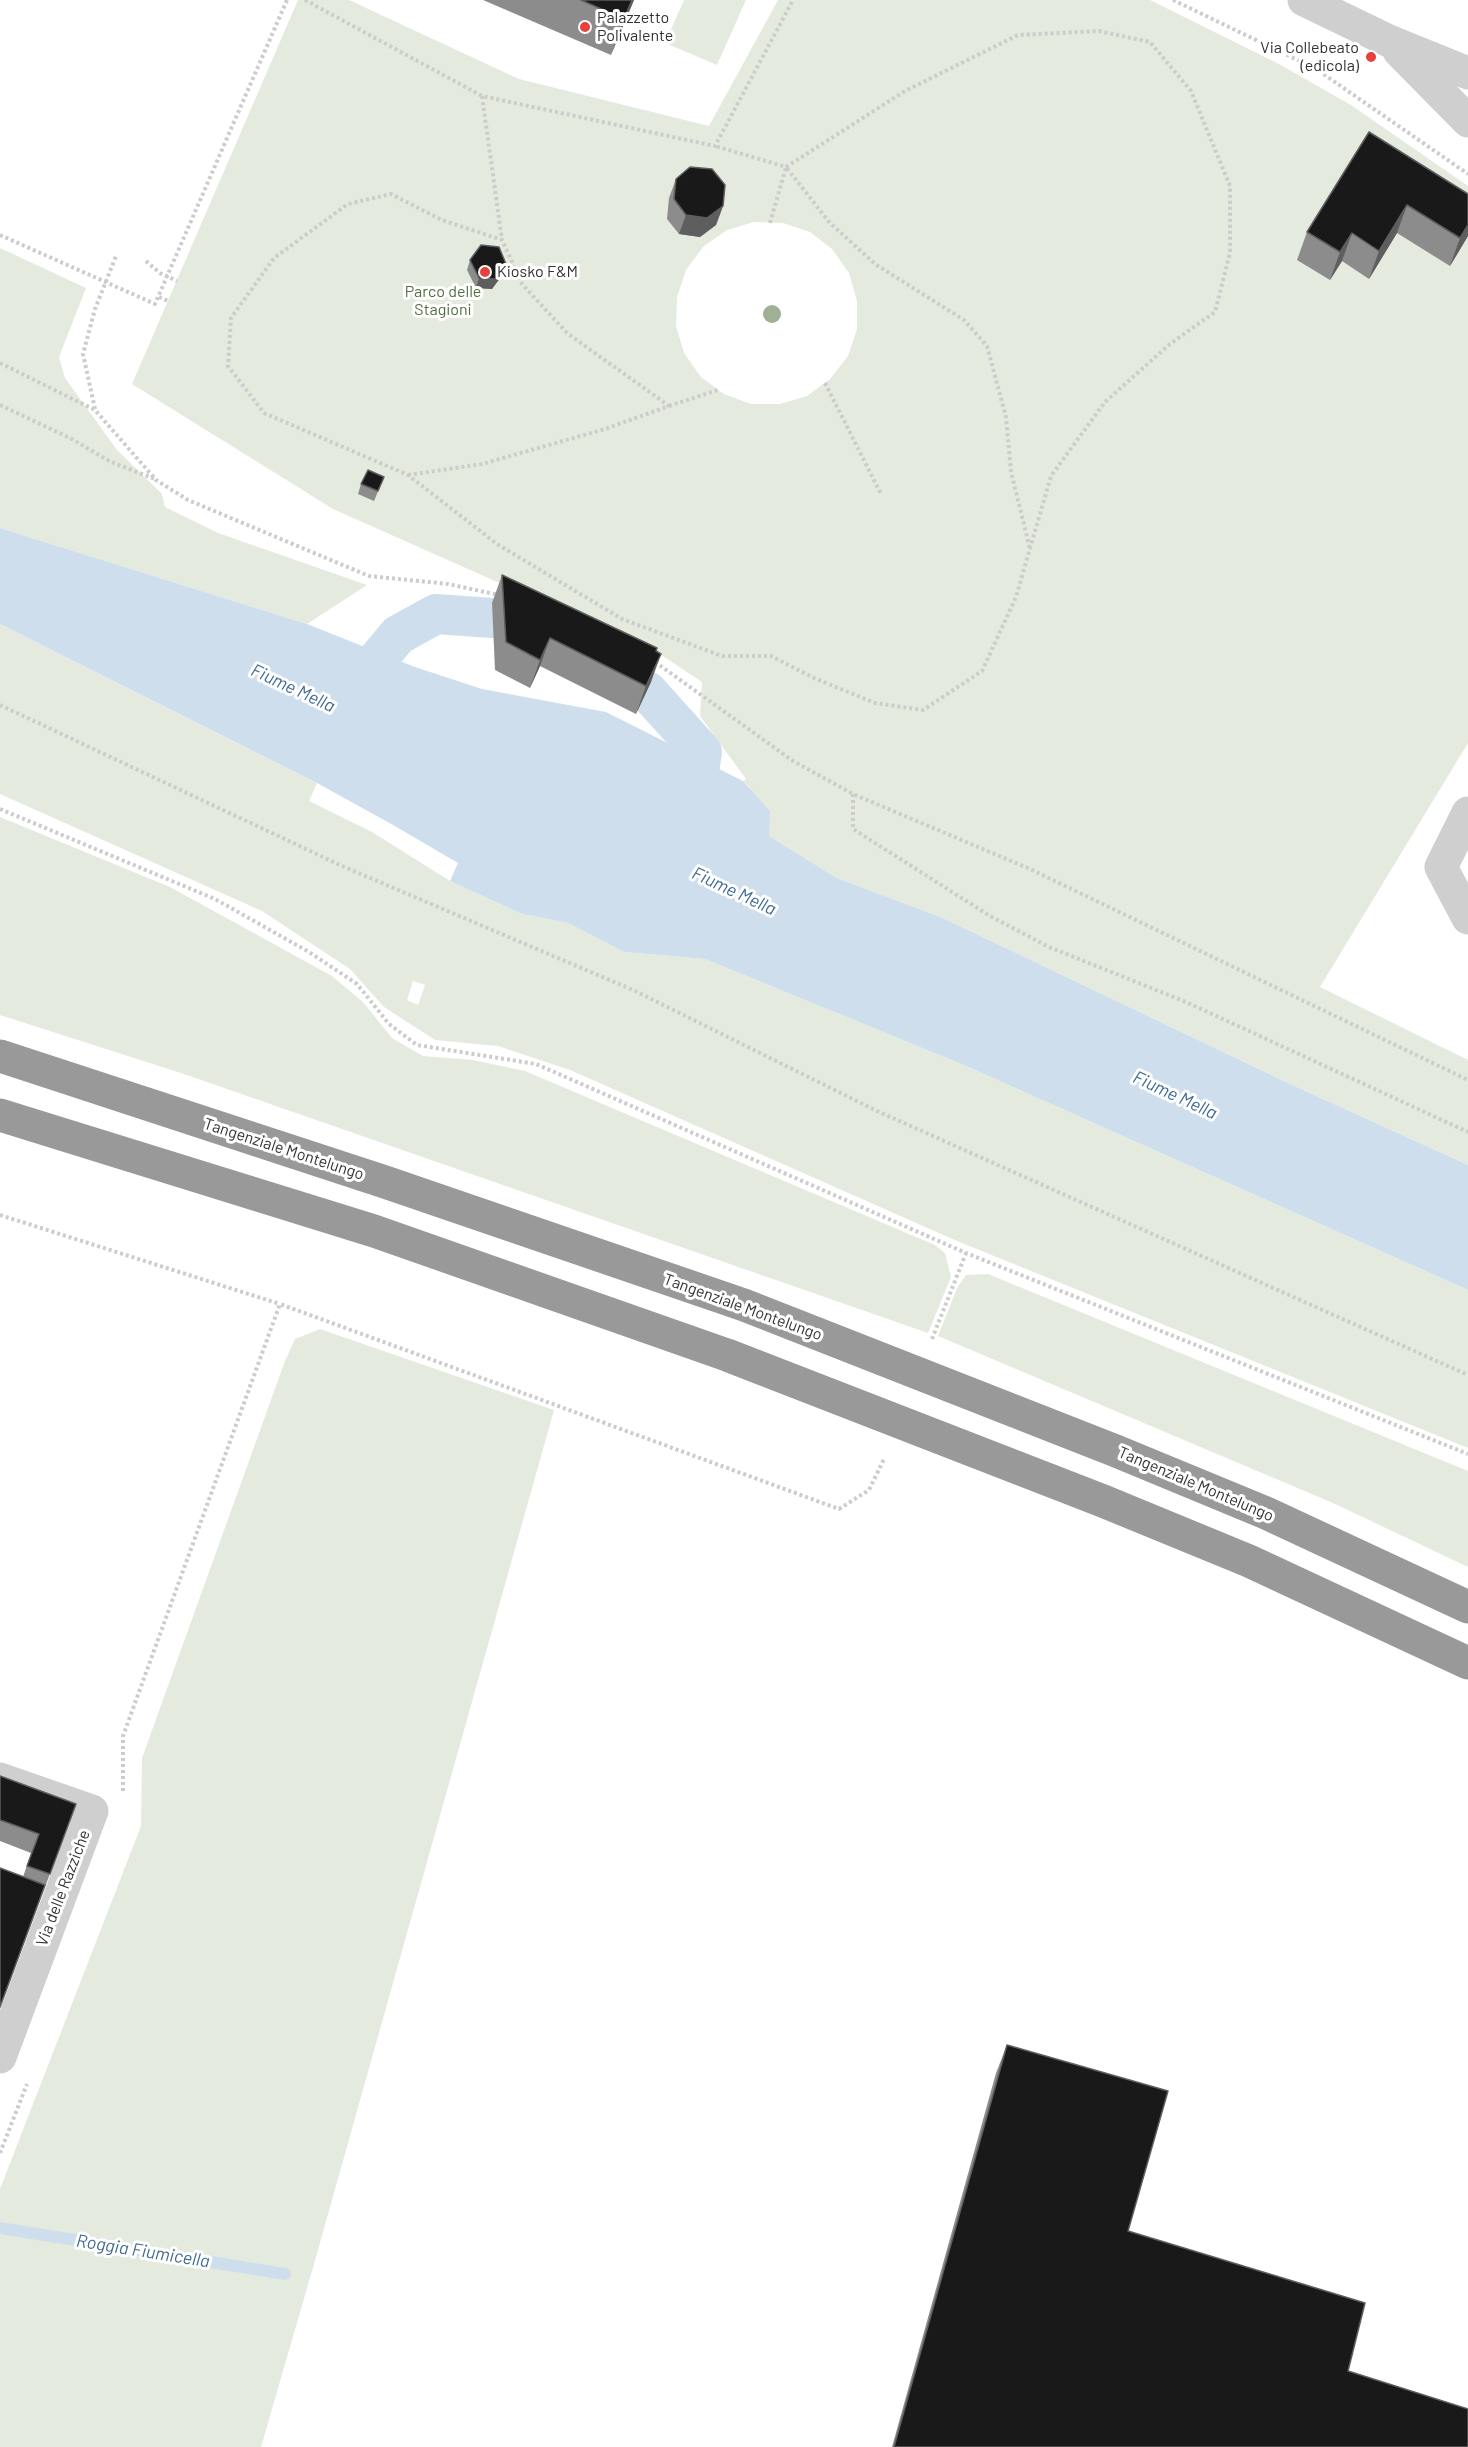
<!DOCTYPE html>
<style>
body{margin:0}
canvas{display:block;background:#fff}
</style>
<canvas width="1468" height="2447"></canvas>
<script>
const c = document.querySelector('canvas').getContext('2d');
c.lineJoin = 'round';
function paint(path, color) { c.fillStyle = color; c.fill(path, 'evenodd'); }
const shape = rows => new Path2D(rows.map(r => 'M' + r).join(''));
function trace(path, color, width, dash) { c.strokeStyle = color; c.lineWidth = width; c.lineCap = dash ? 'butt' : 'round'; c.setLineDash(dash || []); c.stroke(path); }
function drawText(font, color, halo, rows, align = 'center') {
  c.font = font + ' Barlow,sans-serif'; c.lineWidth = 6; c.setLineDash([]); c.textBaseline = 'middle'; c.strokeStyle = halo; c.fillStyle = color; for (const [text, x, y, turn = 0] of rows) {
    c.save(); c.translate(x, y); c.rotate((+turn || 0) * Math.PI / 180); c.textAlign = isNaN(turn) ? turn : align; if (halo) c.strokeText(text, 0, 0); c.fillText(text, 0, 0); c.restore();
  }
}
const green = shape([
 [298,0,349,0,519,79,709,126,778,0,1150,0,1279,64,1351,105,1468,186,1468,743,1320,987,1468,1060,1468,1165,1286,1082,943,918,837,878,769,836,750,788,743,781,746,779,700,716,702,682,637,639,504,585,333,509,132,384],
 [754,222,783,223,810,232,832,249,849,273,857,301,857,329,848,356,830,379,807,396,780,404,751,404,724,394,701,377,684,353,676,326,677,297,686,270,703,247,727,230],
 [684,0,746,0,717,65,665,43],
 [0,248,86,288,59,357,65,378,117,450,162,494,165,507,218,533,367,585,307,624,0,528],
 [0,624,317,783,309,801,372,832,450,881,522,914,568,923,624,952,705,959,966,1066,1468,1290,1468,1448,957,1241,570,1070,498,1046,435,1040,384,1007,350,969,262,911,0,794],
 [413,981,425,985,418,1005,407,1000],
 [0,817,170,887,332,976,363,1002,392,1038,423,1056,473,1060,525,1071,935,1245,945,1253,951,1277,928,1333,184,1074,0,1015],
 [988,1274,1468,1471,1468,1567,1333,1503,938,1336,957,1288,966,1275],
 [320,1329,554,1410,314,2264,261,2447,0,2447,0,2189,141,1826,142,1758,285,1361,295,1339]
]);
const water = shape([
 [0,528,307,624,415,667,482,689,606,712,743,781,770,811,769,836,837,878,943,918,1286,1082,1468,1165,1468,1290,966,1066,705,959,624,952,568,923,522,914,450,881,458,863,393,825,317,783,0,624]
]);
const stream = shape([
 [0,2228,285,2274]
]);
const canal = shape([
 [647,691,702,752,692,816],
 [347,696,398,635,436,614,492,618]
]);
const path = shape([
 [305,0,482,96,715,146,793,0],
 [1173,0,1316,69,1468,174],
 [482,96,502,240],
 [770,223,786,167,829,222,875,264,964,320,987,346,1006,417,1011,472,1030,549],
 [0,235,155,304,287,0],
 [146,261,160,273,177,281],
 [159,297,168,301],
 [0,363,95,410,156,480,188,500,369,576,448,584,499,595],
 [825,383,881,494],
 [0,405,70,438,111,462,155,479],
 [669,406,718,390],
 [95,409,83,354,95,309,116,256],
 [408,475,482,464,605,429,669,406,567,333,522,284,502,240,442,220,391,194,348,204,274,258,231,318,228,366,264,413,408,475,497,544,622,619,722,656,771,656,814,678,875,703,923,710,982,671,1016,597,1051,476,1105,402,1170,344,1215,312,1230,253,1230,186,1191,91,1150,42,1099,31,1018,35,905,91,786,167,715,146],
 [655,662,793,761,853,794,1030,869,1468,1080],
 [0,705,342,866,633,990,877,1111,1468,1375],
 [853,794,853,829,990,916,1049,947,1186,1002,1468,1132],
 [0,809,215,899,309,952,357,984,389,1024,417,1045,536,1064,966,1253,1468,1454],
 [0,1215,280,1304],
 [932,1339,966,1253],
 [123,1791,123,1736,280,1304,839,1509,869,1490,884,1459],
 [0,2153,27,2084]
]);
const minor = shape([
 [1304,0,1389,41,1468,73],
 [1399,51,1468,121],
 [1468,813,1441,867,1468,918],
 [0,1779,92,1811,0,2057]
]);
const highway = shape([
 [0,1056,385,1182,744,1305,1116,1451,1266,1513,1468,1607],
 [0,1115,374,1231,727,1355,1103,1501,1249,1561,1468,1663]
]);
const trees = [
 [772,314]
];
const wall = shape([
 [483,0,634,0,611,55],
 [1369,132,1468,194,1468,236,1450,266,1397,233,1369,279,1342,261,1330,280,1297,260,1307,232],
 [676,179,723,206,716,225,700,237,679,234,667,219,669,198],
 [470,260,503,274,492,289,476,288,467,270],
 [384,477,374,501,358,494,361,484],
 [502,575,656,651,651,682,636,714,540,666,530,688,495,670,492,603],
 [0,1776,76,1804,0,2008,23,1877,31,1853,0,1841],
 [1007,2045,1128,2231,1468,2447,892,2447,996,2073]
]);
const shadedWall = shape([
 [632,0,634,0,611,55,624,19],
 [1407,205,1397,233,1369,279,1379,251],
 [723,206,716,225,700,237,679,234,686,215],
 [1468,225,1468,236,1450,266,1460,238],
 [1352,233,1342,261,1330,280,1340,252],
 [506,264,503,274,492,289,476,288,479,278],
 [550,638,540,666,530,688,540,660],
 [661,654,651,682,636,714,646,686]
]);
const building = shape([
 [581,0,632,0,624,19,581,0],
 [1369,132,1468,194,1468,225,1460,238,1407,205,1379,251,1352,233,1340,252,1307,232,1369,132],
 [690,167,712,169,725,185,723,206,707,218,686,215,674,199,676,179,690,167],
 [481,245,499,247,506,264,496,279,479,278,470,260,481,245],
 [368,470,384,477,378,491,361,484,368,470],
 [502,575,657,648,656,651,661,654,646,686,550,638,540,660,506,642,502,575],
 [0,1776,76,1804,50,1874,27,1866,39,1834,0,1820,0,1776],
 [0,1868,45,1885,0,2007,0,1868],
 [1007,2045,1168,2091,1128,2231,1365,2303,1348,2371,1468,2409,1468,2447,894,2447,1007,2045]
]);
const markers = [
 [585,27,6,"#e4423a"],
 [1371,57,6,"#e4423a"],
 [485,272,6,"#e4423a"]
];
const poiNames = [
 ["Palazzetto",597,18],
 ["Polivalente",597,36],
 ["Via Collebeato",1359,48,"right"],
 ["(edicola)",1359,66,"right"],
 ["Kiosko F&M",497,272]
];
const parkNames = [
 ["Parco delle",443,292],
 ["Stagioni",443,310]
];
const streetNames = [
 ["Tangenziale Montelungo",284,1149,18],
 ["Tangenziale Montelungo",743,1307,20],
 ["Tangenziale Montelungo",1196,1484,23],
 ["Via delle Razziche",63,1888,-69]
];
const waterNames = [
 ["Fiume Mella",293,688,25],
 ["Fiume Mella",734,891,25],
 ["Fiume Mella",1175,1095,25],
 ["Roggia Fiumicella",143,2251,9]
];
paint(green, '#e4ebde');
paint(water, '#cfdeed');
trace(stream, '#cfdeed', 12);
trace(canal, '#cfdeed', 40);
trace(path, '#ccc', 4, [3, 3]);
trace(minor, '#cfcfcf', 33);
trace(highway, '#999', 33);
c.fillStyle = '#9fb095';
for (const [x, y] of trees) { c.beginPath(); c.arc(x, y, 9, 0, 2 * Math.PI); c.fill(); }
paint(wall, '#8c8c8c');
paint(shadedWall, '#5e5e5e');
paint(building, '#191919');
trace(building, '#5e5e5e', 1.5);
for (const [x, y, r, color] of markers) { const dot = new Path2D(); dot.arc(x, y, r, 0, 2 * Math.PI); c.fillStyle = color; c.fill(dot); trace(dot, '#fff', 2); }
drawText('16px', '#323232', '#fff', poiNames, 'left');
drawText('16px', '#506f3f', '#fff', parkNames);
drawText('16px', '#323232', '#fff', streetNames);
drawText('italic 18px', '#406a95', '#fff', waterNames);
</script>
